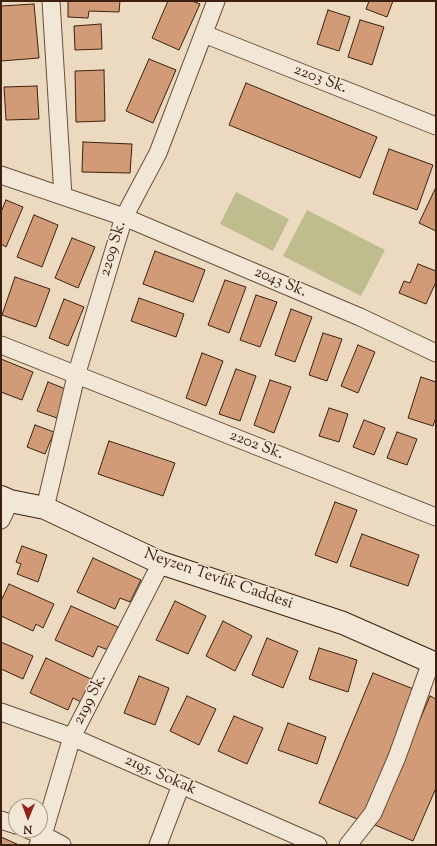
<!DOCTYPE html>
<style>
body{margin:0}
#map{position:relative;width:437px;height:846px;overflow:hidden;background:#ebdac0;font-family:"Sorts Mill Goudy",serif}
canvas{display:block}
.frame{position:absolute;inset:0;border:2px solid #3d210e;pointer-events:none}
.north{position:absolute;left:8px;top:798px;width:40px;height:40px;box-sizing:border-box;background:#f2e7d6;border:1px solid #aa9886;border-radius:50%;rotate:181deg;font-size:11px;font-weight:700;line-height:16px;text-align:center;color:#3d210e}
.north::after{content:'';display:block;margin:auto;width:14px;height:18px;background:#8f2418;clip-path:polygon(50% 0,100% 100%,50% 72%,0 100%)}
</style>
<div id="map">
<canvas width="437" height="846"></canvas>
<div class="frame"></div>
<div class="north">N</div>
</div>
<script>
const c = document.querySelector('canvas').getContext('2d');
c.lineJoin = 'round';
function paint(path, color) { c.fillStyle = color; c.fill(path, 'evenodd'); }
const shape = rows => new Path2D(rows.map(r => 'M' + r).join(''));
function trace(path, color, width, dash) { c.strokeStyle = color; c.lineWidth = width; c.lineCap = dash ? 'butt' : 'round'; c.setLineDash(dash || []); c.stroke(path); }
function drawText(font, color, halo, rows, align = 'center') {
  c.font = font + ' "Sorts Mill Goudy",serif'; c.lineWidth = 3; c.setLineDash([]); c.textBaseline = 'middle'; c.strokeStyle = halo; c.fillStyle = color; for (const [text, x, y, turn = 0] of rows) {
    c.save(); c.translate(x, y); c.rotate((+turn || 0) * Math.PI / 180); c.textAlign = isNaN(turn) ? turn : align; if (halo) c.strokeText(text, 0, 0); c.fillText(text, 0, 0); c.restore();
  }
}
const green = shape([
 [236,192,289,219,273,251,220,224],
 [307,210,385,250,361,296,283,256]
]);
const building = shape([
 [68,1,120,1,119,12,89,11,88,18,68,17,68,1],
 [168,1,192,1,200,4,179,50,152,38,168,1],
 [369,1,393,1,387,17,366,9,369,1],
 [34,4,39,58,1,61,1,6,34,4],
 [328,10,350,17,339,51,317,44,328,10],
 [360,20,384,27,372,65,348,57,360,20],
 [101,24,102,49,75,50,74,26,101,24],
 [149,59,176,70,153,123,126,111,149,59],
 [104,70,105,121,76,122,75,71,104,70],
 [246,83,377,137,360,178,229,125,246,83],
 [37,86,39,119,6,120,4,87,37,86],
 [83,142,132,144,130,173,82,172,83,142],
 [389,149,433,165,417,210,373,194,389,149],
 [436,187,436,231,419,223,436,187],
 [6,200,23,207,6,247,1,244,1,212,6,200],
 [34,215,58,225,42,267,17,257,34,215],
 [72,238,95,247,78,288,55,278,72,238],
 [155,251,205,270,193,302,143,284,155,251],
 [418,264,436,271,436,282,426,304,399,293,404,281,410,283,418,264],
 [15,277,50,289,36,327,2,315,15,277],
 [225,280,246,287,229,333,208,325,225,280],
 [256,295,277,302,260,347,240,340,256,295],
 [139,298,184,314,176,337,131,321,139,298],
 [64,299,84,307,68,346,49,338,64,299],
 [291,309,312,317,295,362,275,355,291,309],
 [323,333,342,339,327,381,309,375,323,333],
 [358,345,375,352,358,393,341,386,358,345],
 [202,353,223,361,206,406,186,398,202,353],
 [1,359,33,372,22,400,1,392,1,359],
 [236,369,256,376,240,421,219,414,236,369],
 [421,377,436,382,436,417,433,426,408,418,421,377],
 [270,380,291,387,274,433,254,425,270,380],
 [48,382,68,390,57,418,37,411,48,382],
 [329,408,348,414,339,442,319,436,329,408],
 [364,420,385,428,374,455,353,447,364,420],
 [35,425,54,432,45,454,27,447,35,425],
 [397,432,417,439,407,465,387,458,397,432],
 [109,441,175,463,163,496,98,474,109,441],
 [335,502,357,510,337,563,315,555,335,502],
 [362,534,419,555,408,586,350,566,362,534],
 [22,546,47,555,38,582,17,574,21,564,16,562,22,546],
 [93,558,141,580,130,602,120,598,115,609,77,592,93,558],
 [9,584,54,604,43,628,36,624,33,631,1,616,1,601,9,584],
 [175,601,206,616,188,654,156,640,175,601],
 [71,606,118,627,108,650,98,646,93,657,55,640,71,606],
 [223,621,252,636,235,671,206,656,223,621],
 [267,638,298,651,283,688,252,675,267,638],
 [1,642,33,656,23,679,1,669,1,642],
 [319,648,357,660,348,692,309,679,319,648],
 [46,658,93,680,83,703,73,698,68,710,30,693,46,658],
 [373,673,416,690,362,821,319,803,373,673],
 [139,676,169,688,155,725,124,713,139,676],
 [187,696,216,709,199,745,170,731,187,696],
 [430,696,436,699,436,788,413,841,375,825,430,696],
 [234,716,263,728,247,764,218,751,234,716],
 [288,723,326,737,317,764,278,750,288,723],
 [1,837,19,845,1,845,1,837]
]);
const street = shape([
 [51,1,63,196],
 [204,34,436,126],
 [1,175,124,217,360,317,436,353],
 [1,345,436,517],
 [45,508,76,376,124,217,158,153,216,1],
 [1,520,10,501],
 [1,712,72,737,318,845],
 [1,820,16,825],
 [29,830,43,835,62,845],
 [38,845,43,835,72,737,161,563],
 [158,845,181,785],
 [348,845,373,813,397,757,431,662]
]);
const secondary = shape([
 [1,497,10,501,45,508,161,563,343,623,436,664]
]);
const streetNames = [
 ["2203 Sk.",320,80,21],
 ["2209 Sk.",114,249,-73],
 ["2043 Sk.",280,283,23],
 ["2202 Sk.",256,446,21],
 ["Neyzen Tevfik Caddesi",218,580,19],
 ["2199 Sk.",91,700,-63],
 ["2195. Sokak",160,776,24]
];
paint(green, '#bfbd8d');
paint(building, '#d29b77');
trace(building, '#3d210e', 1);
trace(street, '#684f3a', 19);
trace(secondary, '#3d210e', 24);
trace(street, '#f2e7d6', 17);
trace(secondary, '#f2e7d6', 22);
drawText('16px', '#3d210e', '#f2e7d6', streetNames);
</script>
